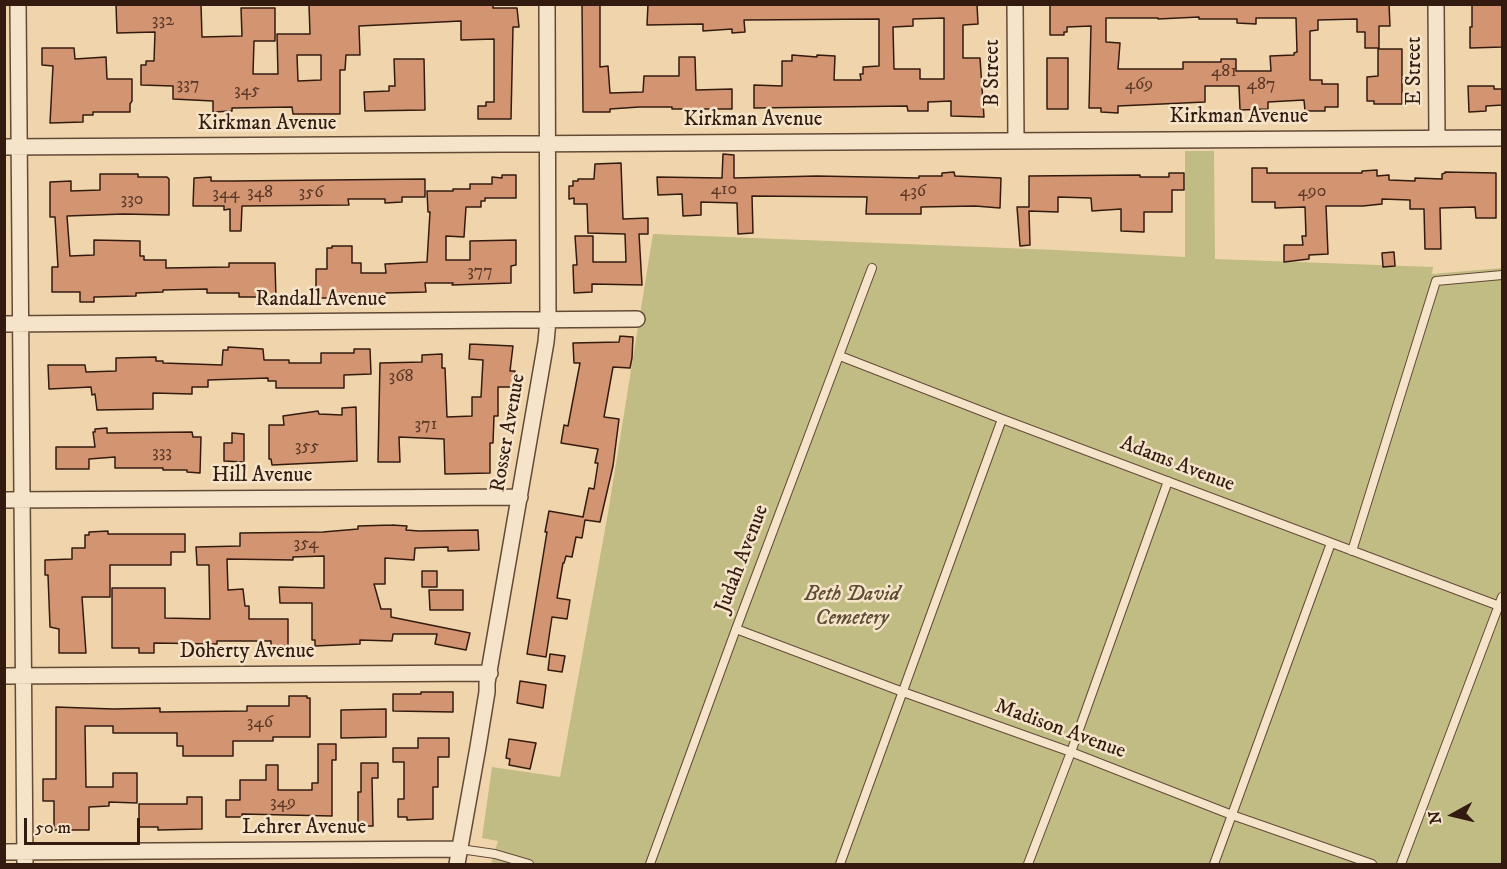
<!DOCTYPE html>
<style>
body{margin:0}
#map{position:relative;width:1507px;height:869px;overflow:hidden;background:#f0d5ac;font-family:"IM FELL DW Pica",serif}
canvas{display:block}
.frame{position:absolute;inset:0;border:6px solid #341b10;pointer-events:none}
.north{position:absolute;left:1423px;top:785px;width:60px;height:60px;-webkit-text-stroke:4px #f5e4c9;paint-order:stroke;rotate:262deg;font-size:16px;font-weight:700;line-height:24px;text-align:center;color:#341b10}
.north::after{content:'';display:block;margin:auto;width:21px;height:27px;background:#341b10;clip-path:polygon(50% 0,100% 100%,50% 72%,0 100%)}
.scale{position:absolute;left:24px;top:818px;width:116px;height:27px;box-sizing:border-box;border:3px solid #341b10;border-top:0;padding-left:8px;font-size:18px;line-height:21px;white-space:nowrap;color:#341b10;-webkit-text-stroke:4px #f5e4c9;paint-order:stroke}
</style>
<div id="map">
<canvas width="1507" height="869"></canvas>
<div class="frame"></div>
<div class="north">N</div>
<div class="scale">50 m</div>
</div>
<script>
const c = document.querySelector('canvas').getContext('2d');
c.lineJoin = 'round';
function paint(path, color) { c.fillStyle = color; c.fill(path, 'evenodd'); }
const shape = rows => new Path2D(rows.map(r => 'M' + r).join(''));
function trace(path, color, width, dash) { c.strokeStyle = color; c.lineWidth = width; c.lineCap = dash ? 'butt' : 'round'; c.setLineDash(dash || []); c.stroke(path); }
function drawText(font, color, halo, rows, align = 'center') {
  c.font = font + ' "IM FELL DW Pica",serif'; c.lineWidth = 5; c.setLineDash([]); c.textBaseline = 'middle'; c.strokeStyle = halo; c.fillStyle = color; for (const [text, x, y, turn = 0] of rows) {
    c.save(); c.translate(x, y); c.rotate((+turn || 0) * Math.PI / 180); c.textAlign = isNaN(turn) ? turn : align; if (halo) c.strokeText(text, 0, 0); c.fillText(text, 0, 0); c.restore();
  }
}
const green = shape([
 [1185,151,1214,151,1215,259,1433,267,1432,274,1502,268,1502,864,491,864,498,841,482,838,492,767,560,777,608,513,653,234,1057,250,1185,257]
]);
const building = shape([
 [201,4,202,37,242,36,241,8,275,8,275,41,254,41,253,74,278,74,277,34,310,34,309,5,489,4,493,5,493,8,517,8,519,27,513,27,511,119,478,119,478,106,486,106,486,102,494,102,494,39,461,40,461,21,359,26,360,55,346,55,345,70,340,70,340,114,293,114,292,107,232,108,232,111,213,112,213,101,173,99,173,86,141,85,141,65,146,65,146,61,154,61,155,32,117,33,116,5,201,4],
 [297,55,321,55,321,80,298,81,297,55],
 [582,4,600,4,600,67,608,66,610,93,643,92,644,76,679,76,679,57,695,57,696,90,732,89,732,109,672,109,672,107,639,107,610,109,610,112,583,112,582,4],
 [648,4,977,4,978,24,963,25,963,58,980,58,984,117,951,116,951,101,928,102,928,111,908,111,907,106,754,108,754,85,782,86,782,61,792,61,792,55,817,57,817,55,835,56,834,80,861,80,860,74,863,74,863,67,879,66,879,19,744,20,745,32,732,33,732,29,703,31,703,24,647,25,648,4],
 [944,18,944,79,920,79,920,69,894,69,893,27,913,26,913,19,944,18],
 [1050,4,1389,4,1390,26,1379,26,1379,48,1365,48,1365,32,1357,32,1357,19,1318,20,1318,30,1310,31,1310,80,1322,80,1322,84,1338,84,1338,107,1325,107,1325,111,1305,111,1304,100,1268,102,1268,109,1240,110,1239,86,1205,86,1205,102,1118,106,1118,113,1101,112,1101,108,1089,108,1091,26,1067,27,1067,32,1064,32,1064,35,1050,35,1050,4],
 [1199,17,1199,19,1237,19,1237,23,1256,24,1256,18,1296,18,1297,52,1294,53,1294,55,1270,56,1271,71,1236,71,1236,59,1221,59,1221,62,1183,62,1183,69,1118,69,1120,43,1106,42,1106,18,1158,18,1158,19,1199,17],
 [1472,4,1503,4,1503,47,1470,48,1470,27,1472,27,1472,4],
 [42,48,74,48,75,59,106,57,107,79,132,79,132,101,130,104,130,112,93,112,93,115,83,115,83,122,50,123,53,66,42,65,42,48],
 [1378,49,1402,49,1402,104,1374,104,1374,101,1367,101,1367,77,1378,76,1378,49],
 [1047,58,1068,58,1068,109,1047,109,1047,58],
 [394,59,424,59,425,110,365,111,364,92,389,91,389,86,395,86,394,59],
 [1468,86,1494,86,1494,89,1503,89,1503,105,1486,106,1486,111,1469,112,1468,86],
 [723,154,734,155,734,178,817,176,919,178,919,176,942,176,942,173,954,172,955,176,1001,178,1000,208,975,206,921,207,921,214,866,214,867,197,752,196,753,233,738,234,737,203,701,202,701,215,683,216,682,194,658,195,657,177,722,178,723,154],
 [621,163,623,219,648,218,648,234,639,234,642,285,592,284,592,292,574,293,573,265,577,265,575,236,593,236,593,262,626,262,625,234,588,233,587,204,574,204,574,198,569,199,569,186,573,186,573,181,578,181,578,179,594,179,595,164,621,163],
 [1252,168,1267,168,1267,173,1362,173,1362,171,1377,170,1377,176,1389,175,1389,180,1415,181,1415,178,1442,179,1442,174,1445,173,1445,172,1496,173,1496,218,1476,218,1475,207,1440,208,1441,249,1425,249,1424,209,1410,209,1410,200,1382,199,1382,204,1363,206,1326,206,1328,254,1309,255,1309,259,1284,262,1284,245,1303,245,1302,236,1306,236,1305,207,1275,208,1275,202,1252,202,1252,168],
 [1169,173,1184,173,1184,190,1172,190,1172,212,1144,212,1144,232,1121,231,1121,209,1092,211,1091,198,1058,197,1058,212,1029,211,1030,245,1020,246,1017,207,1029,207,1029,176,1140,175,1140,177,1169,177,1169,173],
 [100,174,138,174,138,177,167,177,169,179,169,215,124,214,67,216,70,256,94,255,94,240,140,241,140,256,144,256,144,260,166,260,166,268,229,267,229,263,275,263,276,300,262,300,262,297,239,297,239,293,207,293,207,289,163,290,163,292,136,293,136,296,96,297,94,297,94,302,80,302,80,292,52,292,52,267,58,267,55,217,50,217,50,182,71,181,71,191,100,190,100,174],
 [502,175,516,175,516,198,485,198,485,201,481,201,481,207,466,207,464,237,446,236,446,260,470,260,470,241,516,240,516,265,511,266,511,283,452,285,453,283,425,283,426,292,386,293,386,298,381,298,381,300,347,301,347,298,316,298,316,269,327,269,327,248,332,248,332,246,352,246,352,263,361,263,361,273,386,273,385,264,427,262,430,212,428,212,427,191,453,191,453,189,470,189,470,184,492,184,492,177,502,178,502,175],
 [211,177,211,181,234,181,425,179,425,197,402,197,402,202,385,203,385,199,348,199,349,205,242,206,241,231,230,231,230,209,224,210,224,206,193,206,194,178,211,177],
 [1394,252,1395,266,1383,267,1382,253,1394,252],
 [620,336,633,337,632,358,630,368,613,367,604,417,619,419,613,466,600,522,585,520,582,538,576,537,572,557,566,556,564,563,563,563,557,598,570,600,567,619,552,617,546,657,527,654,547,532,545,532,549,511,583,517,589,488,594,489,598,463,595,463,598,449,561,443,564,425,568,426,580,363,574,363,573,343,619,342,620,336],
 [470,344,513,346,510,371,515,371,514,387,498,387,498,416,494,416,493,443,490,443,490,473,445,474,444,439,399,437,400,462,378,462,380,363,422,362,422,355,442,354,442,368,445,368,447,417,472,416,472,397,481,397,483,360,469,359,470,344],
 [228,347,263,349,264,360,289,360,289,363,321,363,321,353,354,353,354,349,370,349,371,374,344,375,344,388,276,388,276,381,268,381,268,378,208,380,208,387,192,387,192,394,153,393,153,409,97,410,95,394,92,395,91,387,49,389,48,365,85,365,86,372,116,371,116,358,156,357,156,361,163,361,163,363,222,365,223,350,228,350,228,347],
 [356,407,357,461,272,465,271,459,269,459,269,425,284,425,283,416,318,411,319,414,342,415,342,408,356,407],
 [107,428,107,433,192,432,193,437,201,437,200,473,187,472,187,470,163,470,163,468,115,468,115,457,89,459,89,469,56,469,56,447,95,447,93,432,95,432,95,429,107,428],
 [232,433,244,434,244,462,224,461,224,443,232,443,232,433],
 [392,525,407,526,406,530,419,531,478,530,479,550,448,551,448,547,415,548,414,560,385,558,385,584,374,584,381,609,391,609,391,617,470,633,466,650,435,644,437,634,393,634,392,641,360,640,360,644,315,646,315,640,312,640,312,603,280,603,279,587,324,588,324,556,293,557,293,560,227,559,228,590,243,589,245,606,249,606,249,619,288,619,288,653,271,653,271,641,217,641,217,644,154,643,154,653,139,653,139,648,112,648,112,588,165,588,165,618,210,619,209,565,197,565,196,547,240,546,240,533,323,532,358,529,358,526,392,525],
 [108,531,108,534,185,534,185,552,171,552,171,565,110,565,110,597,82,597,86,653,59,653,59,629,50,627,48,575,45,575,45,560,72,559,72,548,85,548,85,535,89,535,89,532,108,531],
 [422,571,437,571,437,587,422,587,422,571],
 [429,590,463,590,463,610,430,610,429,590],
 [550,654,565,656,562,672,548,670,550,654],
 [520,681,546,685,543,708,517,703,520,681],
 [421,692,453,692,453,712,393,711,393,694,421,694,421,692],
 [289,696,307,696,307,698,310,698,310,737,273,737,273,741,233,741,233,756,183,756,183,746,177,746,177,733,113,733,113,726,85,726,86,787,113,787,113,773,137,773,137,803,109,802,109,806,89,807,89,830,54,830,54,801,43,801,43,779,56,779,56,707,113,709,160,708,160,712,247,711,247,706,289,706,289,696],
 [386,709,386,737,341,738,341,710,386,709],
 [418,738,449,738,449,757,438,757,438,787,433,787,433,819,407,820,407,817,398,817,398,799,404,799,404,762,393,762,393,748,418,748,418,738],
 [509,739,536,743,530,769,509,765,510,759,506,758,509,739],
 [318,744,336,744,336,760,332,760,332,816,242,814,242,817,226,817,226,800,240,800,240,780,266,780,266,765,278,765,278,790,312,790,312,783,318,783,318,744],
 [361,763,378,763,378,778,372,778,373,826,358,826,358,792,361,792,361,763],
 [187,797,202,797,202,829,158,830,158,827,139,827,139,804,187,804,187,797]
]);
const lane = shape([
 [840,356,1002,419,1502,607],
 [1352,551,1436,281,1502,275],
 [736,629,903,692,1071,752,1232,815,1372,864],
 [460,849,495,854,529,864],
 [650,864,736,629,872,268],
 [840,864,1002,419],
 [1028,864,1071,752,1168,481],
 [1214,864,1331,543],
 [1401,864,1502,597]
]);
const street = shape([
 [18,4,25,864],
 [1015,4,1016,141],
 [1436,4,1437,138],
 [4,147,1502,138],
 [4,324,637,319],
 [4,500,520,497],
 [4,676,490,673],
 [4,852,460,849],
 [457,864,478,747,487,692,487,683,546,342,548,320,547,4]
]);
const numberNames = [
 ["332",163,21],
 ["481",1224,72],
 ["337",188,85],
 ["469",1139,85],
 ["487",1261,85],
 ["345",247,91],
 ["410",724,190],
 ["436",913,192],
 ["490",1312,192],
 ["348",260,193],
 ["356",311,193],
 ["344",226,194],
 ["330",132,200],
 ["377",480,272],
 ["368",401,377],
 ["371",426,425],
 ["355",307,447],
 ["333",162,453],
 ["354",306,544],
 ["346",260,723],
 ["349",283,803]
];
const streetNames = [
 ["E Street",1416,71,-90],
 ["B Street",994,73,-90],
 ["Kirkman Avenue",1239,118],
 ["Kirkman Avenue",753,121],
 ["Kirkman Avenue",267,125],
 ["Randall Avenue",321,301],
 ["Rosser Avenue",509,433,-80],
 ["Adams Avenue",1177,465,21],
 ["Hill Avenue",262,477],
 ["Judah Avenue",743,559,-69],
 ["Doherty Avenue",247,653],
 ["Madison Avenue",1060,730,20],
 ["Lehrer Avenue",304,829]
];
const parkNames = [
 ["Beth David",852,596],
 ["Cemetery",852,620]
];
paint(green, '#c1bb84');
paint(building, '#d29471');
trace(building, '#341b10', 1.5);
trace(lane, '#634a37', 10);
trace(street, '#634a37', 18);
trace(lane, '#f5e4c9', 8);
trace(street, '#f5e4c9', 15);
drawText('18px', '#5c3928', null, numberNames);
drawText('21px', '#341b10', '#f5e4c9', streetNames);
drawText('italic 21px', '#5e4b33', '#f5e4c9', parkNames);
</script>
